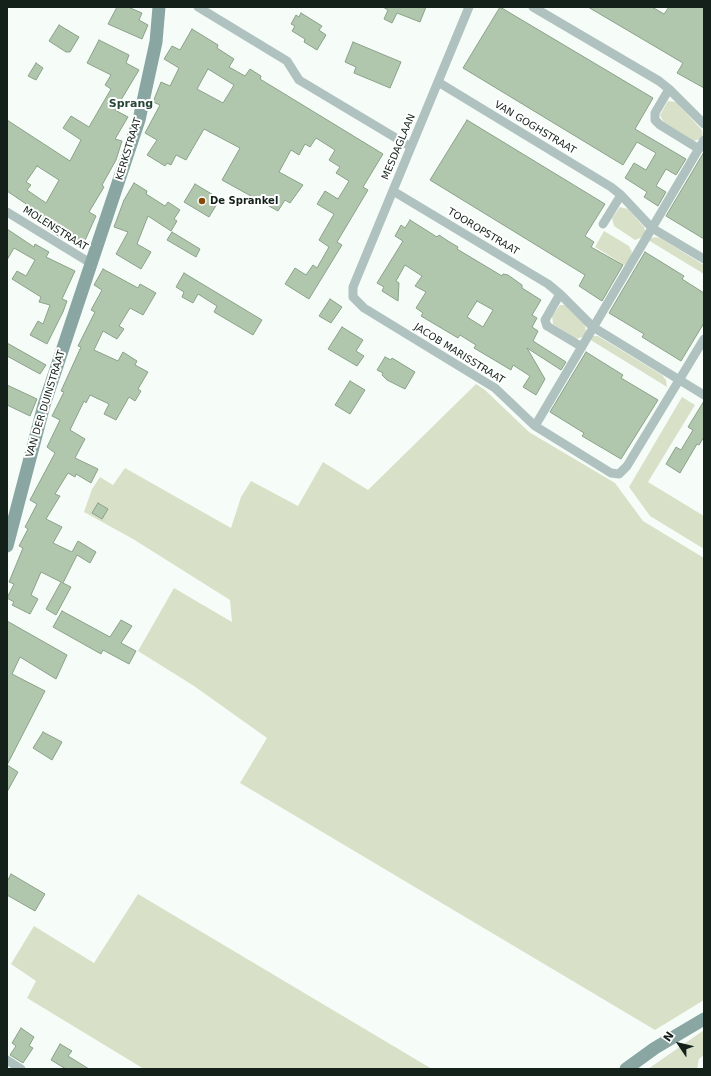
<!DOCTYPE html>
<style>
body{margin:0}
#map{position:relative;width:711px;height:1076px;overflow:hidden;background:#f6fdf9;font-family:"DejaVu Sans",sans-serif}
canvas{display:block}
.frame{position:absolute;inset:0;border:8px solid #13211a;pointer-events:none}
.north{position:absolute;left:659px;top:1024px;width:40px;height:40px;-webkit-text-stroke:3px #fff;paint-order:stroke;rotate:305deg;font-size:11px;font-weight:700;line-height:16px;text-align:center;color:#13211a}
.north::after{content:'';display:block;margin:auto;width:14px;height:18px;background:#13211a;clip-path:polygon(50% 0,100% 100%,50% 72%,0 100%)}
</style>
<div id="map">
<canvas width="711" height="1076"></canvas>
<div class="frame"></div>
<div class="north">N</div>
</div>
<script>
const c = document.querySelector('canvas').getContext('2d');
c.lineJoin = 'round';
function paint(path, color) { c.fillStyle = color; c.fill(path, 'evenodd'); }
const shape = rows => new Path2D(rows.map(r => 'M' + r).join(''));
function trace(path, color, width, dash) { c.strokeStyle = color; c.lineWidth = width; c.lineCap = dash ? 'butt' : 'round'; c.setLineDash(dash || []); c.stroke(path); }
function drawText(font, color, halo, rows, align = 'center') {
  c.font = font + ' "DejaVu Sans",sans-serif'; c.lineWidth = 4; c.setLineDash([]); c.textBaseline = 'middle'; c.strokeStyle = halo; c.fillStyle = color; for (const [text, x, y, turn = 0] of rows) {
    c.save(); c.translate(x, y); c.rotate((+turn || 0) * Math.PI / 180); c.textAlign = isNaN(turn) ? turn : align; if (halo) c.strokeText(text, 0, 0); c.fillText(text, 0, 0); c.restore();
  }
}
const green = shape([
 [668,101,676,102,702,130,703,138,694,141,664,123,660,115],
 [620,207,628,209,644,227,646,233,643,237,635,240,614,226,612,218],
 [604,231,629,246,632,252,629,262,624,265,595,247],
 [654,237,660,238,704,265,704,274,648,240],
 [560,305,565,305,585,325,586,333,585,336,576,339,553,324,552,316],
 [593,336,598,336,662,375,666,380,667,387,589,339],
 [476,384,485,390,529,432,615,483,643,521,704,558,704,1000,655,1030,240,783,267,738,194,686,138,651,174,588,232,622,230,600,133,539,84,512,92,489,100,477,113,485,125,468,231,528,241,497,251,481,298,506,323,462,368,490],
 [682,397,695,405,648,482,704,516,704,549,650,516,629,487],
 [138,894,432,1069,144,1069,27,998,36,981,11,964,34,926,94,963],
 [704,1030,704,1055,699,1059,697,1069,648,1069]
]);
const building = shape([
 [117,7,128,7,142,13,139,20,148,25,142,39,108,24,117,7],
 [383,7,426,7,420,22,397,13,392,23,384,19,388,10,383,7],
 [500,7,653,98,635,129,686,159,676,175,666,169,656,186,666,192,658,206,644,197,647,192,625,178,634,163,646,170,656,153,637,142,623,165,463,68,500,7],
 [588,7,652,7,664,14,669,7,704,7,704,88,677,73,683,63,588,7],
 [301,13,322,26,319,30,326,35,317,50,304,42,305,39,292,31,295,26,291,24,296,15,299,17,301,13],
 [59,25,79,37,70,52,66,52,49,41,59,25],
 [192,29,218,45,217,48,234,59,229,67,245,76,250,69,261,76,260,79,383,154,363,187,368,190,337,242,342,245,309,299,285,284,295,268,306,275,313,265,317,268,329,247,319,240,334,214,317,204,325,191,338,199,349,181,336,173,340,167,329,160,335,150,316,138,310,147,305,144,299,155,291,150,279,172,303,185,290,203,285,200,278,211,222,180,240,148,204,129,186,160,176,155,171,165,167,163,165,166,147,155,157,140,145,133,160,105,153,102,161,82,170,86,179,68,164,59,172,46,180,50,192,29],
 [208,69,234,85,223,103,197,89,208,69],
 [99,40,129,55,126,63,139,70,115,110,128,117,115,139,122,141,116,160,102,185,104,187,89,212,96,216,82,247,60,237,34,220,38,212,7,191,7,120,70,161,81,140,63,128,71,116,89,127,111,89,105,85,111,75,87,63,99,40],
 [37,166,59,180,46,203,27,190,31,185,26,182,37,166],
 [353,42,401,62,390,88,354,73,356,67,345,62,353,42],
 [36,63,43,68,36,80,28,76,36,63],
 [467,120,605,204,585,236,594,242,591,247,623,265,602,301,579,286,585,275,430,180,467,120],
 [704,152,704,239,666,216,704,152],
 [134,183,147,191,146,194,165,206,168,202,180,210,174,219,177,221,171,231,148,216,137,244,151,252,141,269,116,254,128,232,114,227,124,200,134,183],
 [195,184,220,199,209,217,184,202,195,184],
 [410,220,437,237,439,235,448,241,458,247,457,249,502,276,503,274,508,275,522,285,522,288,541,300,532,315,537,318,532,327,538,331,533,341,566,362,561,370,527,348,545,379,536,395,523,387,530,376,513,365,511,370,474,348,476,345,460,335,458,338,421,316,423,313,416,308,426,292,415,286,422,276,405,265,396,281,399,283,398,301,382,291,384,287,377,283,403,241,395,236,401,225,405,228,410,220],
 [477,301,493,310,483,327,467,317,477,301],
 [7,229,34,247,35,244,49,252,46,257,75,271,62,299,67,301,63,312,47,344,30,335,38,321,43,324,50,305,39,302,41,297,12,279,17,271,26,276,35,260,14,248,7,260,7,229],
 [172,232,200,249,196,257,167,240,172,232],
 [645,252,684,276,682,279,704,293,704,323,681,361,642,337,644,334,609,313,645,252],
 [103,269,138,288,140,284,156,293,143,315,130,308,119,326,124,329,117,339,103,331,94,350,118,361,123,352,137,361,135,365,148,372,138,389,141,391,135,401,129,397,116,420,104,414,109,404,90,395,86,403,84,401,70,430,85,439,75,458,98,469,91,483,76,474,75,477,68,473,55,494,60,496,46,519,62,527,53,543,72,552,78,541,96,552,90,563,77,555,63,583,71,587,56,615,46,609,61,582,41,572,31,595,38,599,30,614,12,605,14,602,7,598,14,584,9,582,23,548,19,546,28,529,25,527,37,504,30,500,55,453,47,447,60,420,52,416,64,392,61,391,81,347,78,346,95,312,91,310,102,290,94,285,103,269],
 [184,273,262,320,253,335,214,312,217,306,198,294,193,303,182,297,184,292,176,287,184,273],
 [330,299,342,307,331,323,319,316,330,299],
 [342,327,363,340,356,351,364,356,357,366,328,349,342,327],
 [7,343,46,365,40,374,7,356,7,343],
 [586,352,623,375,621,378,658,400,621,459,582,436,584,433,550,412,586,352],
 [385,357,391,360,392,358,415,372,405,389,387,380,382,375,383,373,377,370,385,357],
 [350,381,365,390,350,414,335,405,350,381],
 [7,385,37,399,30,416,7,405,7,385],
 [704,401,704,437,699,445,697,444,680,473,666,464,676,447,681,450,693,430,688,427,704,401],
 [98,503,108,509,102,519,92,513,98,503],
 [62,611,110,637,121,620,132,626,121,643,136,651,129,664,103,650,101,654,53,627,62,611],
 [7,621,67,655,56,679,20,657,12,674,45,691,7,765,18,772,7,792,7,621],
 [43,732,62,742,52,760,33,748,43,732],
 [11,874,45,894,35,911,7,895,7,882,11,874],
 [21,1028,34,1037,29,1046,33,1048,23,1063,10,1055,16,1046,12,1043,21,1028],
 [60,1044,72,1051,68,1056,89,1069,66,1069,51,1060,60,1044]
]);
const street = shape([
 [198,7,287,61,299,80,411,147],
 [469,7,353,287,353,297,364,308,495,388,535,426,611,473,619,474,627,466,704,339],
 [533,7,659,81,669,89,704,124],
 [438,82,611,187,621,195,652,228,704,259],
 [669,89,655,113,655,120,660,125,699,149],
 [393,191,548,284,560,294,593,327,704,395],
 [7,212,92,264],
 [603,224,621,195],
 [560,294,545,320,547,326,582,347],
 [535,426,704,140],
 [7,1060,21,1069]
]);
const secondary = shape([
 [7,546,44,405,139,120,156,42,159,7],
 [626,1069,655,1048,704,1019]
]);
const markers = [
 [202,201,4,"#864a06"]
];
const streetNames = [
 ["VAN GOGHSTRAAT",535,128,31],
 ["MESDAGLAAN",399,147,-67],
 ["KERKSTRAAT",129,149,-73],
 ["MOLENSTRAAT",55,229,32],
 ["TOOROPSTRAAT",483,232,31],
 ["JACOB MARISSTRAAT",459,354,32],
 ["VAN DER DUINSTRAAT",46,404,-73]
];
const poiNames = [
 ["De Sprankel",210,201]
];
const neighbourhoodNames = [
 ["Sprang",131,104]
];
paint(green, '#d8e1c7');
paint(building, '#b0c7ae');
trace(building, '#8aa288', 1);
trace(street, '#b0c2bf', 9);
trace(secondary, '#8aa6a2', 13);
for (const [x, y, r, color] of markers) { const dot = new Path2D(); dot.arc(x, y, r, 0, 2 * Math.PI); c.fillStyle = color; c.fill(dot); trace(dot, '#fff', 1.5); }
drawText('10px', '#13211a', '#fff', streetNames);
drawText('bold 10px', '#13211a', '#fff', poiNames, 'left');
drawText('bold 11px', '#254536', '#fff', neighbourhoodNames);
</script>
